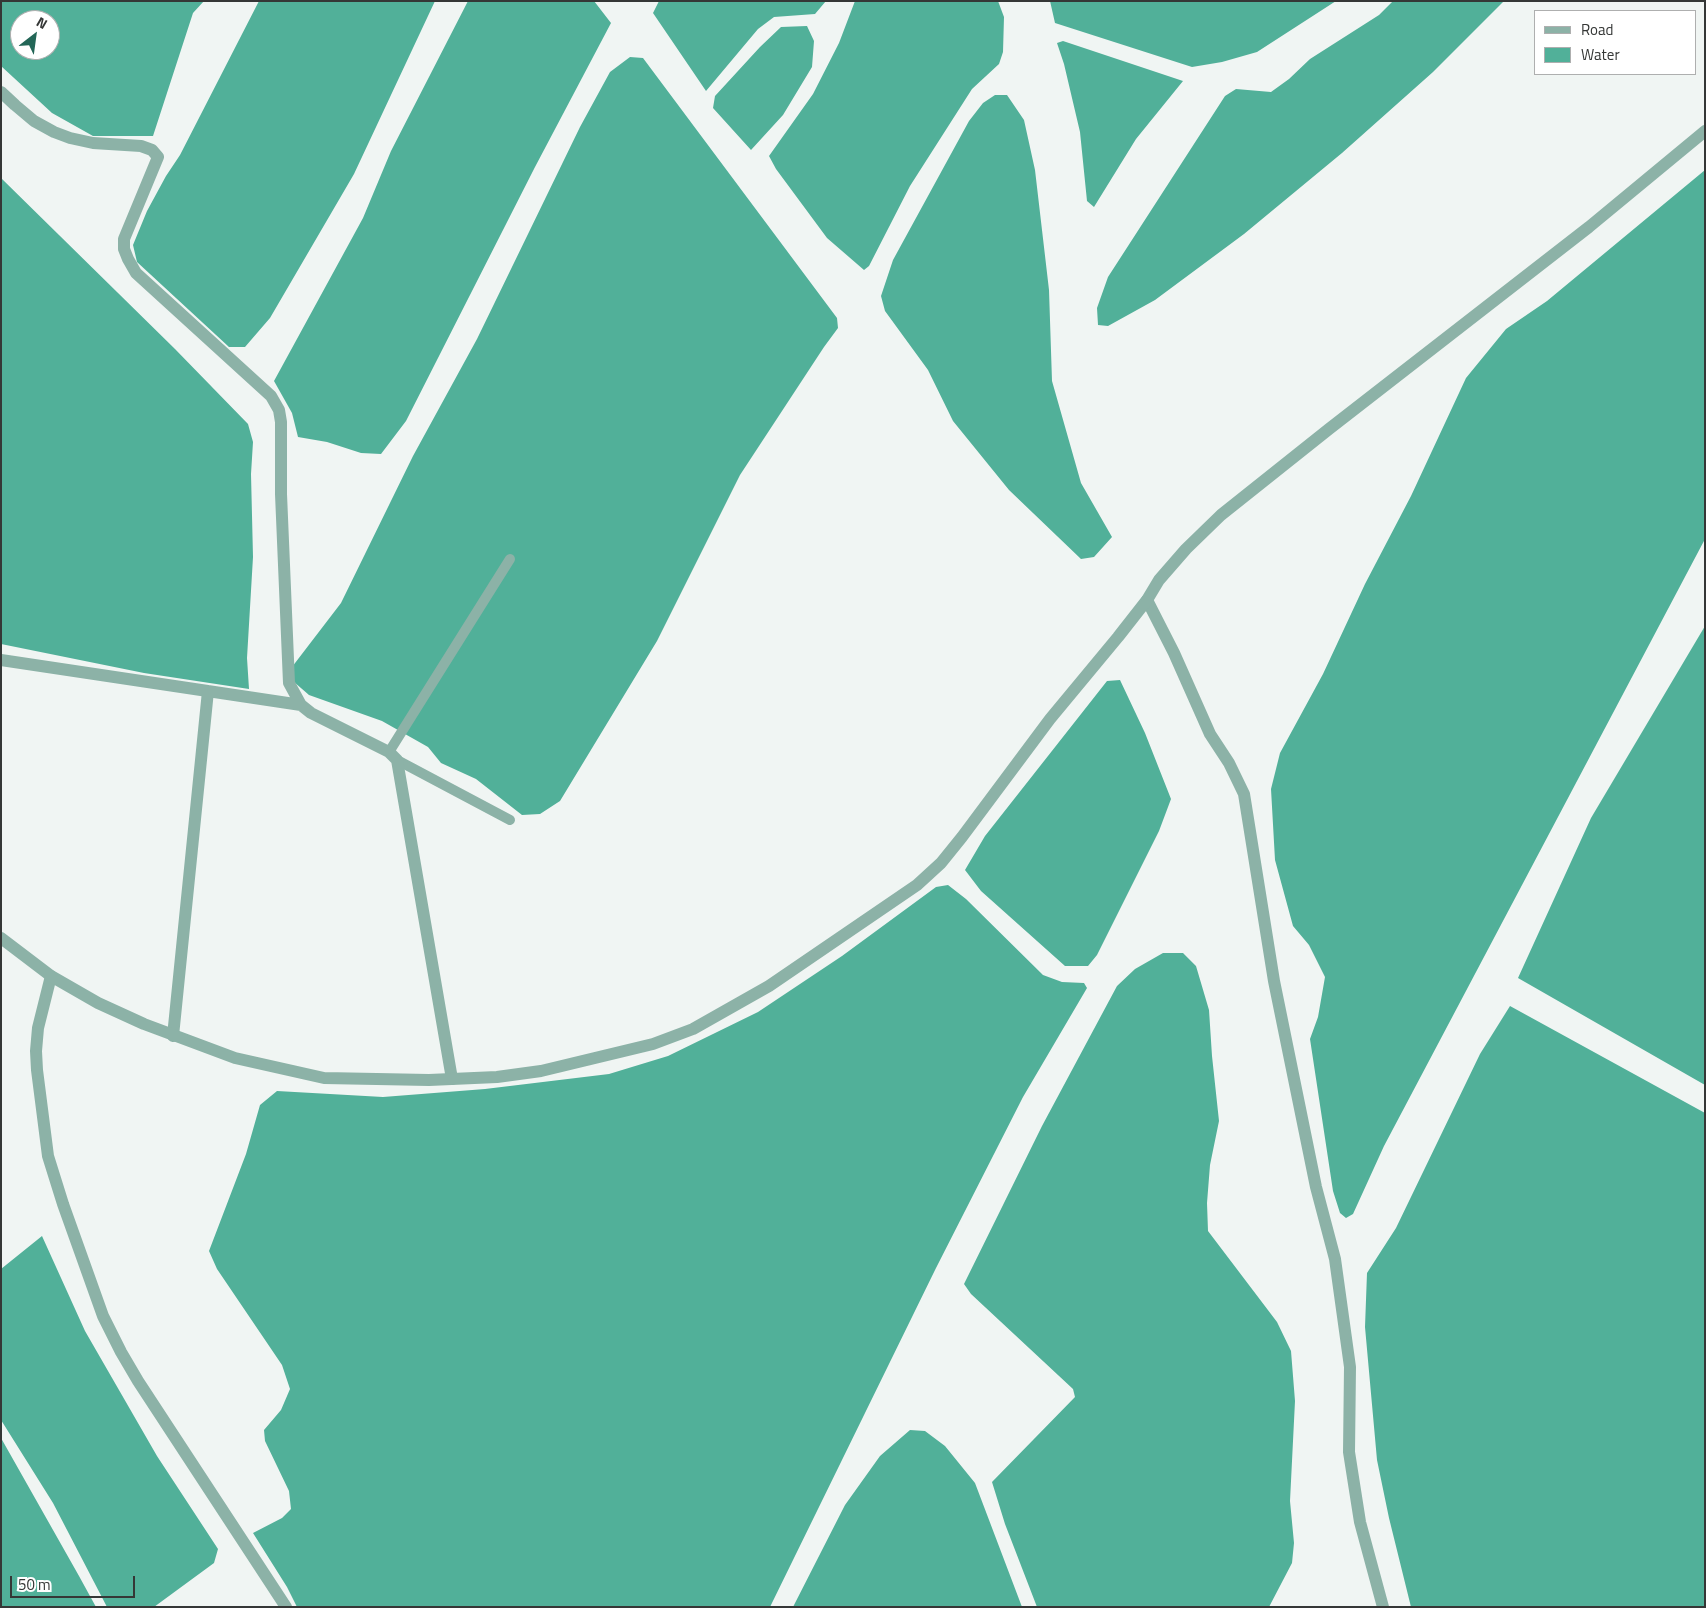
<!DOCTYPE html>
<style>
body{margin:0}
#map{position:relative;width:1706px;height:1608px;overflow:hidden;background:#f0f5f3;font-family:"Titillium Web",sans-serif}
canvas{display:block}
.frame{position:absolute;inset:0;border:2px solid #353736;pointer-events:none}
.legend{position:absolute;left:1534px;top:10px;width:162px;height:65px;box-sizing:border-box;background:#fff;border:1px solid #aeafaf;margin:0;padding:6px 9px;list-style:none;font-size:15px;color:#353736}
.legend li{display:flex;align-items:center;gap:10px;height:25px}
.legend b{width:25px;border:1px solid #aeafaf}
.north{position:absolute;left:10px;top:10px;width:50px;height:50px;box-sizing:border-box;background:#fff;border:1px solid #aeafaf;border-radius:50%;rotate:30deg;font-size:14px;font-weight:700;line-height:20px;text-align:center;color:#353736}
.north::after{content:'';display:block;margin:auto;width:18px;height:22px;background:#236657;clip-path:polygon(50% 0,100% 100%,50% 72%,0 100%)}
.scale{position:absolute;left:10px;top:1576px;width:125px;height:22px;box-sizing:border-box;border:2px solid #353736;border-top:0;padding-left:6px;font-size:15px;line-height:18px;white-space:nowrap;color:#353736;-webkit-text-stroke:4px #fff;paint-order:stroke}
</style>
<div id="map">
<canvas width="1706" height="1608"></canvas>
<div class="frame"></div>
<ul class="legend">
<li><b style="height:6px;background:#8cb2a7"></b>Road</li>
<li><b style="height:14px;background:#51b099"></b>Water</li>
</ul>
<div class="north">N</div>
<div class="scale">50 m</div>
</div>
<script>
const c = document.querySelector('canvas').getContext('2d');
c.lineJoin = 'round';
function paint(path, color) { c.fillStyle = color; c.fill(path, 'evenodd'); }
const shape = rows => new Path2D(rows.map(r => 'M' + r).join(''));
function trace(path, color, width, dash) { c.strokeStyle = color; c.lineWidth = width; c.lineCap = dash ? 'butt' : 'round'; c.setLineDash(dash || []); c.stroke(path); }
const water = shape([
 [1,1,204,1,193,13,153,136,93,136,52,113,1,66],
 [20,20,50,20,50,50,20,50],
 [259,1,435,1,354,174,270,318,245,347,229,347,137,262,133,245,147,211,166,176,180,155],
 [468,1,594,1,611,23,535,167,406,421,381,454,361,453,327,442,298,437,292,413,274,381,363,218,391,151],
 [659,1,826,1,815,14,774,17,758,29,706,91,653,13],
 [855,1,998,1,1004,17,1003,52,999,64,972,89,910,186,869,266,864,270,827,238,776,169,769,156,813,94,839,43],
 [1050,1,1336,1,1257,52,1222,62,1192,67,1055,23],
 [1393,1,1504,1,1433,72,1342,153,1244,234,1155,300,1108,326,1098,325,1097,308,1108,277,1225,96,1236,89,1271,92,1289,79,1310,59,1379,15],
 [807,26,814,41,812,67,783,115,751,150,713,108,715,96,760,47,781,27],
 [1063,41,1183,81,1136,139,1094,207,1087,201,1080,132,1064,64,1057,43],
 [630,57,643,58,837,318,838,328,824,347,740,475,657,641,560,801,540,814,522,815,476,779,441,763,428,747,382,721,309,695,294,682,292,667,341,603,413,456,477,339,580,127,610,72],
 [995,95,1007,95,1024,120,1035,170,1049,290,1052,381,1081,483,1112,537,1094,557,1081,559,1009,490,953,421,928,370,885,311,881,296,893,260,969,121,983,103],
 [1705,170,1705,539,1384,1146,1353,1214,1346,1218,1340,1213,1333,1191,1310,1039,1318,1017,1325,977,1309,945,1293,926,1275,860,1271,789,1280,753,1323,674,1365,584,1411,496,1466,378,1506,329,1547,301],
 [1,178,175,349,248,424,253,442,251,474,253,557,247,658,249,689,144,673,1,644],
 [1705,626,1705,1085,1518,978,1591,818],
 [1120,680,1145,733,1171,799,1159,831,1097,955,1088,966,1065,966,981,891,965,870,985,836,1107,681],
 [948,885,966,899,1043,975,1062,982,1084,983,1087,988,1023,1097,936,1268,770,1607,297,1607,287,1587,253,1533,282,1518,291,1509,289,1491,265,1441,264,1430,281,1410,290,1389,282,1365,217,1269,209,1251,246,1154,260,1105,277,1091,383,1097,485,1089,609,1074,668,1056,758,1012,842,956,936,887],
 [1163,953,1183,953,1196,966,1209,1010,1212,1056,1219,1121,1210,1165,1207,1203,1208,1231,1277,1322,1291,1351,1295,1401,1290,1501,1294,1543,1292,1563,1269,1607,1037,1607,1005,1524,992,1482,1075,1397,1073,1389,971,1294,964,1284,1042,1126,1117,986,1135,969],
 [1510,1006,1705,1113,1705,1607,1411,1607,1389,1518,1377,1460,1365,1327,1367,1273,1396,1228,1480,1054],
 [42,1236,85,1331,157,1456,218,1549,214,1563,154,1607,107,1607,53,1503,1,1420,1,1269],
 [910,1430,925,1431,945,1446,975,1483,1022,1607,793,1607,845,1505,880,1456],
 [1,1438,79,1576,96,1607,1,1607]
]);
const service = shape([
 [389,752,510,559],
 [397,760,510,820]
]);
const minor = shape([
 [1,92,15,105,34,121,54,132,70,138,93,143,141,146,152,150,158,157,124,239,124,249,128,259,136,273,271,396,279,410,281,422,281,494,289,683,301,705,311,713,389,752,397,760,452,1079],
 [1147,600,1174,653,1210,734,1229,763,1244,794,1274,981,1316,1187,1335,1259,1350,1367,1349,1452,1360,1522,1383,1607],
 [1,660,301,705],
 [51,976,38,1028,36,1051,37,1070,48,1156,63,1204,103,1316,121,1352,138,1381,286,1607],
 [173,1036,208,691]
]);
const tertiary = shape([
 [1,938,51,976,98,1003,144,1024,235,1058,324,1078,429,1080,497,1077,541,1071,653,1044,693,1029,769,986,917,885,941,863,962,837,1050,719,1118,637,1147,600,1159,580,1186,549,1221,515,1329,429,1589,227,1705,131]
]);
paint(water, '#51b099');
trace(service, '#8cb2a7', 10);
trace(minor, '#8cb2a7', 12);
trace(tertiary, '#8cb2a7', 12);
</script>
